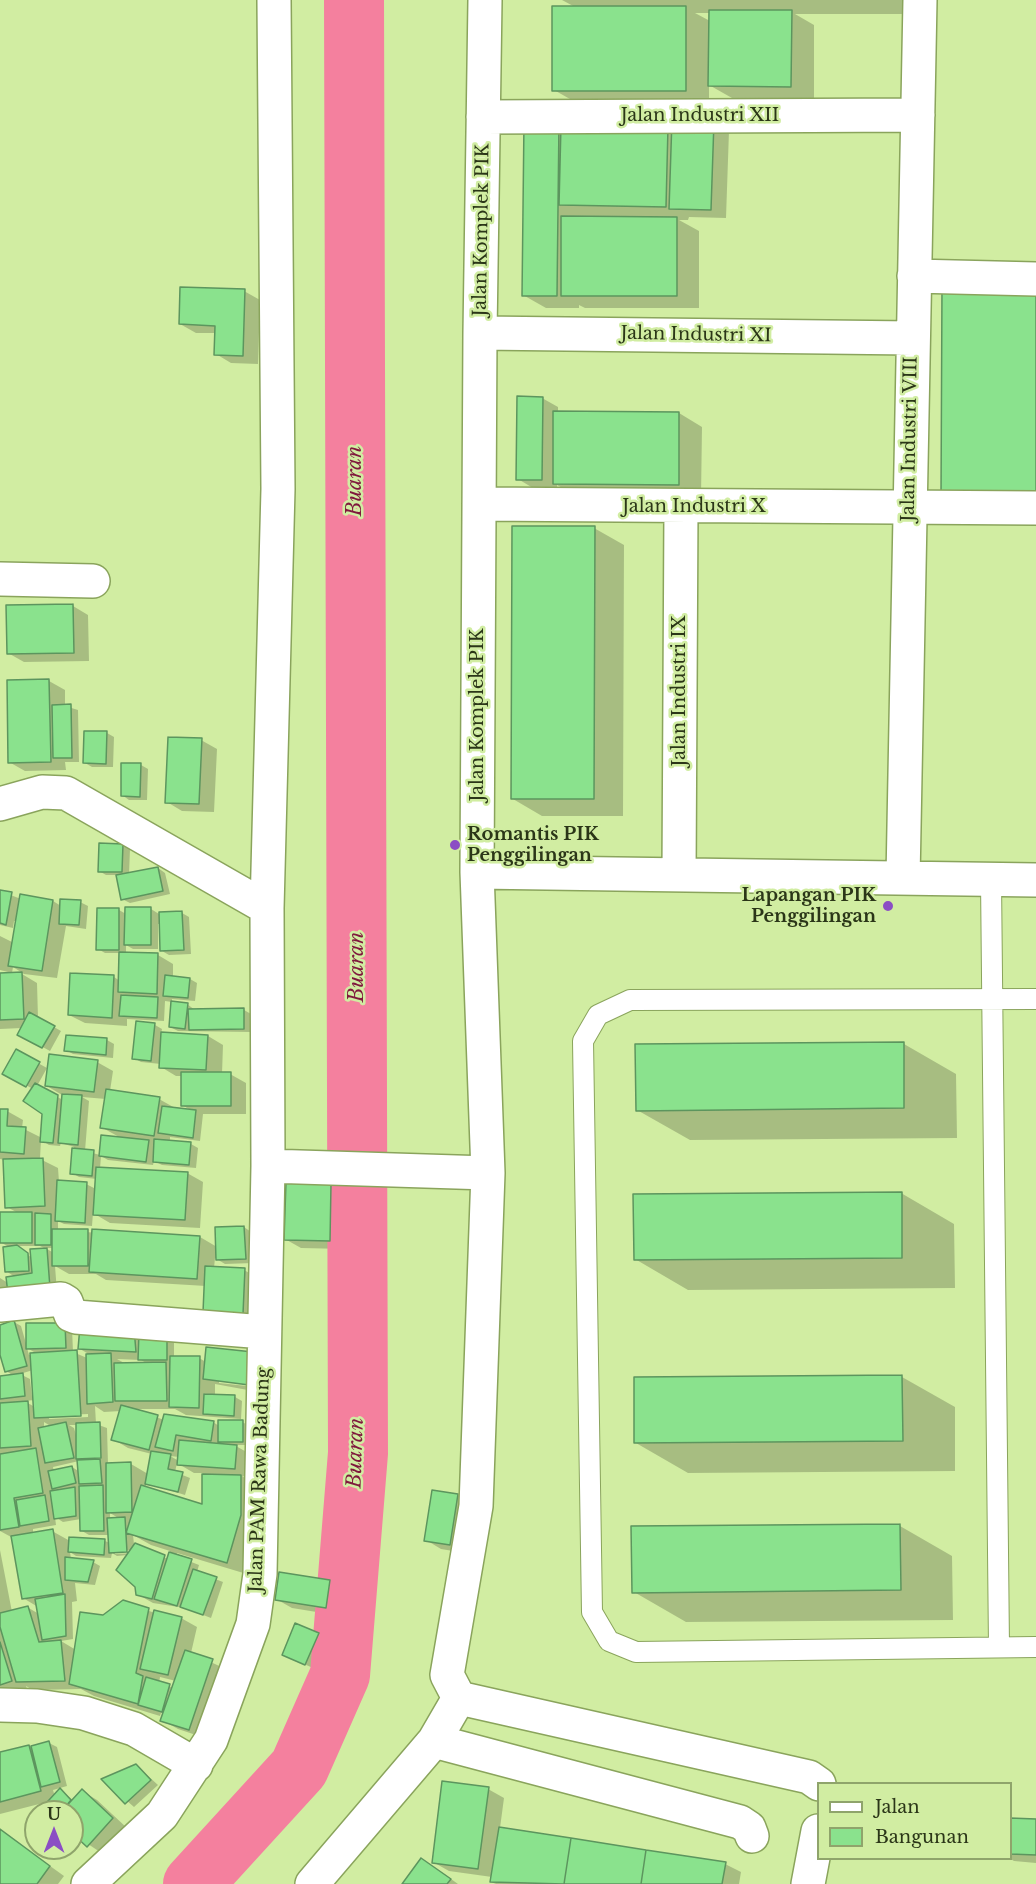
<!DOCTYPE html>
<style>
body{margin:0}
#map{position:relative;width:1036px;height:1884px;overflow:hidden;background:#d1eda2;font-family:"Libre Baskerville",serif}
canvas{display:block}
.legend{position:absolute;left:817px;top:1782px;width:195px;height:78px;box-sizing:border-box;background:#d1eda2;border:2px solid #8fa46b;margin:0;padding:8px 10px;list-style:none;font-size:18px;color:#2b3618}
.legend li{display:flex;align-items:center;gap:12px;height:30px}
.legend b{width:30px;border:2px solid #8fa46b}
.north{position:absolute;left:24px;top:1800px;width:60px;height:60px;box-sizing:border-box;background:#d1eda2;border:2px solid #8fa46b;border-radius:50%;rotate:0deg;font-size:16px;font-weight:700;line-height:24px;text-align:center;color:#2b3618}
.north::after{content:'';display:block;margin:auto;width:21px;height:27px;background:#8b4ec4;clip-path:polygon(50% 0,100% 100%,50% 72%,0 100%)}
</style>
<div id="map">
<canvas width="1036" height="1884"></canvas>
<ul class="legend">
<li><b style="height:8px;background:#fff"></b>Jalan</li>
<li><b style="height:16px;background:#8ae28d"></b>Bangunan</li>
</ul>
<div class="north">U</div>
</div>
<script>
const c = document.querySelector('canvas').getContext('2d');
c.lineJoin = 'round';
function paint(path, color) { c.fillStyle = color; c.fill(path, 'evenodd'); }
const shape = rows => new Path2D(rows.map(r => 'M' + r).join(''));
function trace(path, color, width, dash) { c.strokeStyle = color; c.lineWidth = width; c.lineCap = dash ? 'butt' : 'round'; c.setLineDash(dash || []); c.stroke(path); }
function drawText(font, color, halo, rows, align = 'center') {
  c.font = font + ' "Libre Baskerville",serif'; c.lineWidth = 5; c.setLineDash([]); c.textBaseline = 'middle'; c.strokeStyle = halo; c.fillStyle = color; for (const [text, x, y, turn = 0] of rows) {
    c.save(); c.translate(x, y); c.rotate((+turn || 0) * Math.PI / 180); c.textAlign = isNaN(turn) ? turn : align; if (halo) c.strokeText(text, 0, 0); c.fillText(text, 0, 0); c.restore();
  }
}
const shadow = shape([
 [562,0,904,0,904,14,795,14,814,25,814,99,732,98,709,85,709,103,577,103,554,90,575,7],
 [695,13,710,13,710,21],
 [525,122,729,131,726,218,689,217,688,220,679,220,699,231,699,308,585,308,579,305,579,308,546,308,523,295],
 [244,291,260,300,258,364,231,363,216,354,216,333,196,333,180,324],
 [542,398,558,407,558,413,679,413,702,427,701,497,577,496,557,485,557,488,533,488,518,479],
 [594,528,624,545,623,816,542,816,513,799],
 [73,606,88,615,89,661,24,662,8,653],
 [8,681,49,681,65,690,65,706,78,710,79,762,65,762,66,770,25,771,9,762],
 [86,732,107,733,114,737,113,767,92,767,85,763],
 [201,740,217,749,214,812,182,811,167,802],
 [141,765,148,769,147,800,129,800,122,795],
 [122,845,130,849,129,874,158,868,165,873,170,894,130,903,122,899,118,875,106,875,99,871],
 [0,891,21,899,53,901,61,906,80,902,88,906,86,929,66,926,57,978,24,974,13,967,12,973,0,970,0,936,14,943,17,921,14,921,13,928,0,925],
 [151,909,159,914,182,913,189,917,191,954,169,955,162,951,161,924,158,924,158,949,133,949,126,945,126,954,158,955,173,964,173,977,190,979,197,983,195,1001,172,999,172,1002,165,1001,164,1021,127,1019,127,1026,85,1023,69,1015,114,977,120,981,121,953,105,953,98,949,99,910,119,910,126,914],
 [0,974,22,974,37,983,38,1018,61,1031,50,1051,19,1034,22,1028,0,1029],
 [187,1004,195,1010,244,1010,251,1014,251,1032,178,1031,170,1027],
 [155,1025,162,1029,161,1034,208,1036,223,1045,222,1074,230,1074,246,1083,246,1114,203,1114,200,1141,170,1137,170,1142,191,1144,198,1148,196,1168,162,1165,154,1161,153,1165,108,1160,101,1156,100,1169,187,1173,203,1182,200,1228,110,1223,93,1213,92,1226,64,1224,58,1221,58,1231,200,1237,217,1247,244,1227,251,1232,253,1263,225,1264,215,1258,214,1268,244,1270,260,1279,258,1322,220,1320,206,1286,106,1280,96,1274,69,1274,55,1266,57,1292,0,1305,0,1278,8,1283,15,1277,6,1271,9,1247,0,1242,0,1213,18,1213,7,1207,5,1160,0,1159,0,1110,7,1111,23,1120,22,1128,42,1138,44,1114,33,1089,4,1073,16,1051,47,1068,37,1086,63,1100,62,1095,47,1086,97,1062,113,1071,110,1091,159,1099,175,1108,192,1111,182,1105,182,1076,176,1076,161,1067,161,1064,141,1062,134,1058],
 [82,1097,106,1099,101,1127,121,1138,100,1155,85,1151,89,1101],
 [41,1140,49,1145,60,1146,61,1143,74,1147,72,1173,79,1177,97,1179,96,1189,86,1184,59,1182,58,1168,40,1159],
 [16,1246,40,1246,46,1249,32,1258],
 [45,1248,54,1248,54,1253],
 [67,1036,107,1040,114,1044,113,1058,73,1054,66,1050],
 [904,1044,956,1074,957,1138,690,1140,637,1110],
 [331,1185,346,1194,345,1249,301,1248,285,1239],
 [901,1193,954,1224,955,1288,688,1290,635,1259],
 [14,1322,21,1326,27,1347,28,1324,65,1324,72,1328,73,1352,87,1358,87,1353,80,1349,81,1328,134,1330,141,1334,166,1333,174,1337,174,1358,199,1358,206,1362,208,1348,252,1354,268,1362,264,1393,215,1384,215,1396,235,1397,242,1401,241,1419,186,1415,175,1409,135,1409,164,1420,165,1416,213,1422,219,1426,219,1422,242,1422,250,1426,250,1445,234,1445,252,1455,250,1477,242,1476,264,1489,263,1529,250,1575,177,1553,176,1556,199,1565,197,1572,223,1582,211,1618,185,1608,153,1603,137,1594,137,1586,118,1569,128,1555,117,1556,112,1553,111,1558,76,1556,70,1552,71,1559,93,1562,100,1566,95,1585,75,1583,77,1601,72,1602,73,1639,61,1641,76,1650,81,1613,103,1617,123,1602,155,1613,181,1618,197,1627,191,1653,228,1670,205,1738,178,1729,162,1720,165,1714,161,1713,160,1716,94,1696,81,1689,33,1690,26,1686,27,1689,7,1696,0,1692,0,1550,12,1612,27,1607,39,1614,38,1607,23,1598,13,1538,0,1531,0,1377,14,1376,6,1371,0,1349,0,1326],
 [27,1348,34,1352,37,1354,29,1355],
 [117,1359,141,1360,148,1364,126,1364],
 [33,1370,34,1397,32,1397,30,1379,20,1374],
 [219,1379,256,1384,256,1387,219,1383],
 [35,1400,35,1407,24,1401],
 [95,1406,104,1412,121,1411,113,1439,128,1448,152,1454,148,1474,131,1464,108,1464,107,1428,96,1424],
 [88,1414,88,1417,49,1419,49,1416],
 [44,1422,52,1427,44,1428],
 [69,1425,77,1425,78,1442,74,1428],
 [170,1456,179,1457,179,1461],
 [79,1461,80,1472,72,1467,54,1472,53,1467],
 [177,1463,194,1473,203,1473,203,1506,146,1489,146,1483,185,1495,190,1478,175,1472],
 [110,1513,120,1519,110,1519],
 [55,1517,63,1522,81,1519,82,1531,89,1535,109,1535,110,1543,105,1541,70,1538,70,1541,52,1531,33,1534,33,1529,56,1525],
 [133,1535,151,1545,170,1551,168,1559,134,1544],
 [135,1550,135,1553,115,1554,115,1551],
 [160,1677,176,1681,174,1688,159,1683],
 [902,1377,955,1407,955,1471,688,1473,636,1443],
 [458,1495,473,1504,465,1553,441,1549,426,1540],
 [900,1526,952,1556,953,1620,686,1622,634,1592],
 [330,1581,345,1590,341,1616,292,1608,276,1599],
 [318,1634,325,1639,313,1668,284,1655],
 [49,1743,57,1747,67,1786,53,1790,55,1797,61,1790,74,1801,82,1791,97,1800,127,1828,103,1854,79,1838,72,1845,72,1812,40,1812,51,1801,0,1814,0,1754,28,1746,33,1749],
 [136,1765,158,1785,134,1807,103,1780],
 [488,1789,504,1798,500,1828,725,1864,741,1872,739,1884,496,1884,491,1882,492,1877,449,1871,433,1862],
 [36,1816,36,1826,31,1821],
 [1010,1819,1036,1821,1036,1863,1014,1861,1009,1858],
 [0,1830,64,1876,58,1884,0,1884],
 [437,1869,458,1884,404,1884]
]);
const river = shape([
 [193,1884,299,1768,340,1675,358,1453,354,0]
]);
const building = shape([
 [552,6,686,6,686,91,552,91,552,6],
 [709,10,792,10,791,87,708,86,709,10],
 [672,119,714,121,711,210,669,209,672,119],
 [524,121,559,121,557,296,522,296,524,121],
 [561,125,668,127,666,207,559,205,561,125],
 [561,216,677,217,677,296,561,296,561,216],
 [942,285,1036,286,1036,496,941,496,942,285],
 [180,287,245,289,243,356,214,355,215,326,179,324,180,287],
 [517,396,543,397,542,480,516,480,517,396],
 [553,411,679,412,679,485,553,484,553,411],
 [512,526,595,526,594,799,511,799,512,526],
 [73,604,74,653,7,654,6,605,73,604],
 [49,679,51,762,8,763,7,680,49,679],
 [71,704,72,758,53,758,52,705,71,704],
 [84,731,107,731,106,764,83,763,84,731],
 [168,737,202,738,199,804,165,803,168,737],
 [121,763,141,763,140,797,121,796,121,763],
 [99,843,123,844,122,872,98,872,99,843],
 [158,867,163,891,121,900,116,875,158,867],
 [0,890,12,892,6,925,0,923,0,890],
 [20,894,53,900,42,971,8,966,20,894],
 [60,899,81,900,79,925,59,924,60,899],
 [125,907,151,907,151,945,124,945,125,907],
 [97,908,119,908,119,950,96,950,97,908],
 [182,911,184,950,160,951,159,912,182,911],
 [119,952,158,953,157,994,118,992,119,952],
 [22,972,24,1019,0,1020,0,973,22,972],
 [70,973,114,975,112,1018,68,1015,70,973],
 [165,975,190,978,188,998,163,996,165,975],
 [121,995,158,997,157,1018,119,1016,121,995],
 [171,1001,188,1003,185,1029,169,1027,171,1001],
 [244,1008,244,1029,189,1030,188,1009,244,1008],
 [29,1012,55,1026,42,1048,17,1035,29,1012],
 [136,1021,155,1023,151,1061,132,1059,136,1021],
 [161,1032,208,1035,206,1070,159,1068,161,1032],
 [66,1035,107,1038,106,1055,64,1051,66,1035],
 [904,1042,904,1108,636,1111,635,1044,904,1042],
 [16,1049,40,1062,26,1087,2,1074,16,1049],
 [49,1054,98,1060,94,1092,45,1086,49,1054],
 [181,1072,231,1072,231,1106,181,1106,181,1072],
 [35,1083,58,1095,53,1143,40,1142,42,1114,23,1101,35,1083],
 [106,1089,160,1097,154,1136,100,1128,106,1089],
 [62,1094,82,1095,78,1145,58,1143,62,1094],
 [162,1106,196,1110,193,1138,158,1133,162,1106],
 [0,1109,8,1109,7,1126,26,1127,24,1154,0,1152,0,1109],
 [101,1135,149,1140,146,1162,99,1156,101,1135],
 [154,1139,191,1142,189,1165,153,1162,154,1139],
 [72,1148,94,1150,92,1176,70,1174,72,1148],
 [43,1158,45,1206,5,1208,3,1159,43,1158],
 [96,1167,188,1172,185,1220,93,1215,96,1167],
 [57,1180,87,1182,85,1223,55,1221,57,1180],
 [286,1182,331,1184,330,1241,284,1240,286,1182],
 [902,1192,902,1258,634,1260,633,1194,902,1192],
 [0,1212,32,1212,32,1243,0,1243,0,1212],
 [35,1213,51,1214,51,1245,35,1245,35,1213],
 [244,1226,246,1259,216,1260,215,1227,244,1226],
 [52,1229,88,1229,88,1266,52,1266,52,1229],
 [92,1229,200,1236,197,1279,89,1272,92,1229],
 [17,1245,28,1253,29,1271,5,1272,3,1247,17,1245],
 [47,1248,50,1288,8,1294,6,1277,32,1273,30,1249,47,1248],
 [205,1266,245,1268,243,1314,203,1312,205,1266],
 [14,1320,27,1366,5,1372,0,1355,0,1325,14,1320],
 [26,1323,65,1323,66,1348,26,1349,26,1323],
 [80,1326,134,1328,136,1352,78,1349,80,1326],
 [139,1331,167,1331,167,1360,138,1360,139,1331],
 [206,1347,253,1352,249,1385,203,1379,206,1347],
 [77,1350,81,1416,34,1418,30,1353,77,1350],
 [111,1353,113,1402,87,1404,86,1354,111,1353],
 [170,1356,200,1356,199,1408,169,1407,170,1356],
 [166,1362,167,1401,115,1401,114,1363,166,1362],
 [23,1373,25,1396,0,1399,0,1376,23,1373],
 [902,1375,903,1441,634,1443,634,1377,902,1375],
 [204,1394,235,1395,234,1416,203,1414,204,1394],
 [28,1401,31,1446,0,1448,0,1403,28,1401],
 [121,1405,158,1415,149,1450,111,1440,121,1405],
 [164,1414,214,1421,211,1441,176,1435,173,1451,155,1447,164,1414],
 [218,1420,243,1420,243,1442,218,1442,218,1420],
 [66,1422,74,1458,45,1463,38,1428,66,1422],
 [100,1422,101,1458,76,1459,76,1423,100,1422],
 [179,1440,237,1445,235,1469,177,1465,179,1440],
 [36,1448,43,1493,14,1498,19,1527,0,1530,0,1454,36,1448],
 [151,1451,171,1454,168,1469,183,1472,178,1492,145,1484,151,1451],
 [100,1459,102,1483,79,1484,77,1460,100,1459],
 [131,1462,132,1512,106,1513,106,1463,131,1462],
 [72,1466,76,1483,52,1489,48,1471,72,1466],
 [202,1474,241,1475,241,1515,227,1563,126,1533,141,1485,202,1504,202,1474],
 [103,1485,104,1531,80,1531,79,1486,103,1485],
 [75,1487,76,1516,54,1519,50,1491,75,1487],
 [432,1490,458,1494,450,1545,424,1541,432,1490],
 [45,1495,49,1521,20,1526,16,1500,45,1495],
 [125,1517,127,1552,109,1553,107,1518,125,1517],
 [900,1524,901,1590,632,1593,631,1526,900,1524],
 [53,1529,63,1593,22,1599,11,1536,53,1529],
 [69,1537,105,1539,104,1555,68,1552,69,1537],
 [135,1543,165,1555,152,1599,136,1595,135,1587,116,1570,135,1543],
 [169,1552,192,1559,177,1606,154,1599,169,1552],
 [65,1557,94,1560,88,1582,65,1580,65,1557],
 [193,1569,217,1577,203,1615,180,1607,193,1569],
 [279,1572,330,1580,326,1608,275,1600,279,1572],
 [65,1594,66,1636,42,1640,35,1599,65,1594],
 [123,1600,149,1608,136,1673,143,1676,138,1704,69,1684,80,1612,103,1615,123,1600],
 [28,1606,39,1642,61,1640,65,1681,16,1682,0,1627,0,1613,28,1606],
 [154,1610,182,1617,168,1675,140,1669,154,1610],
 [295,1623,319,1633,305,1665,282,1655,295,1623],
 [0,1642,12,1681,0,1685,0,1642],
 [185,1650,213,1659,189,1730,160,1721,185,1650],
 [146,1677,170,1684,162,1712,138,1705,146,1677],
 [49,1741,60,1782,41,1787,31,1746,49,1741],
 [29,1745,41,1791,0,1802,0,1752,29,1745],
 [136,1764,151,1780,125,1804,101,1779,136,1764],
 [442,1781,489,1787,478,1869,432,1863,442,1781],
 [60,1788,71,1800,61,1812,38,1812,60,1788],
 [82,1789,113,1818,87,1847,72,1833,72,1812,61,1812,82,1789],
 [1010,1818,1036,1819,1036,1855,1010,1854,1010,1818],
 [499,1827,571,1838,564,1884,490,1882,499,1827],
 [0,1829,50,1866,37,1884,0,1884,0,1829],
 [571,1838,646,1850,641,1884,564,1884,571,1838],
 [646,1850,726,1862,722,1884,641,1884,646,1850],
 [421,1858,451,1879,447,1884,402,1884,421,1858]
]);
const service = shape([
 [991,880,999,1647],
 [1036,999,630,1000,598,1015,583,1041,592,1612,609,1641,636,1652,1036,1647]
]);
const minor = shape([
 [485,0,480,333,477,872,488,1173,476,1506,447,1675,459,1698,809,1777,819,1784],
 [483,117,918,115],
 [914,276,1036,279],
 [480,333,913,338],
 [479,504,1036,508],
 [0,579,93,581],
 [0,804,42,792,66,793,267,908],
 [477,872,1036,880],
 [679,875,681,508],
 [903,878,920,0],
 [268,1166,488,1173],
 [0,1305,61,1299,66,1302,71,1315,76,1317,264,1332],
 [0,1705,37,1706,84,1713,134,1729,196,1765],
 [434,1741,740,1822,749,1828,752,1836],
 [88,1884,162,1815,211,1740,253,1624,260,1574,268,1166,267,908,278,489,274,0],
 [312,1884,434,1741,459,1698],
 [808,1884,818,1831]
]);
const markers = [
 [455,845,6,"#8b4ec4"],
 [888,906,6,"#8b4ec4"]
];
const streetNames = [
 ["Jalan Industri XII",700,116],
 ["Jalan Komplek PIK",482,230,-89],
 ["Jalan Industri XI",696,335,1],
 ["Jalan Industri VIII",910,439,-89],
 ["Jalan Industri X",694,507],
 ["Jalan Industri IX",680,691,-90],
 ["Jalan Komplek PIK",478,715,-90],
 ["Jalan PAM Rawa Badung",260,1480,-88]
];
const poiNames = [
 ["Romantis PIK",467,835],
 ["Penggilingan",467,856],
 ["Lapangan PIK",876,896,"right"],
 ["Penggilingan",876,917,"right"]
];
const waterNames = [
 ["Buaran",355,481,-90],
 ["Buaran",357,967,-90],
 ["Buaran",356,1453,-88]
];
paint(shadow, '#0003');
trace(river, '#f4809e', 60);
paint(building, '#8ae28d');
trace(building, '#5c955e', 1.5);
trace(service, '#8aa45c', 22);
trace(minor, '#8aa45c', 36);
trace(service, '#fff', 20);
trace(minor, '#fff', 33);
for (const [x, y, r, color] of markers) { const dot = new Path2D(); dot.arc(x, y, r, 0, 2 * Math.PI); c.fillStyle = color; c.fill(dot); trace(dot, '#d1eda2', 2); }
drawText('18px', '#2b3618', '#d1eda2', streetNames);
drawText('bold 18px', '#2b3618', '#d1eda2', poiNames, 'left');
drawText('italic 20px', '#7f183d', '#d1eda2', waterNames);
</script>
